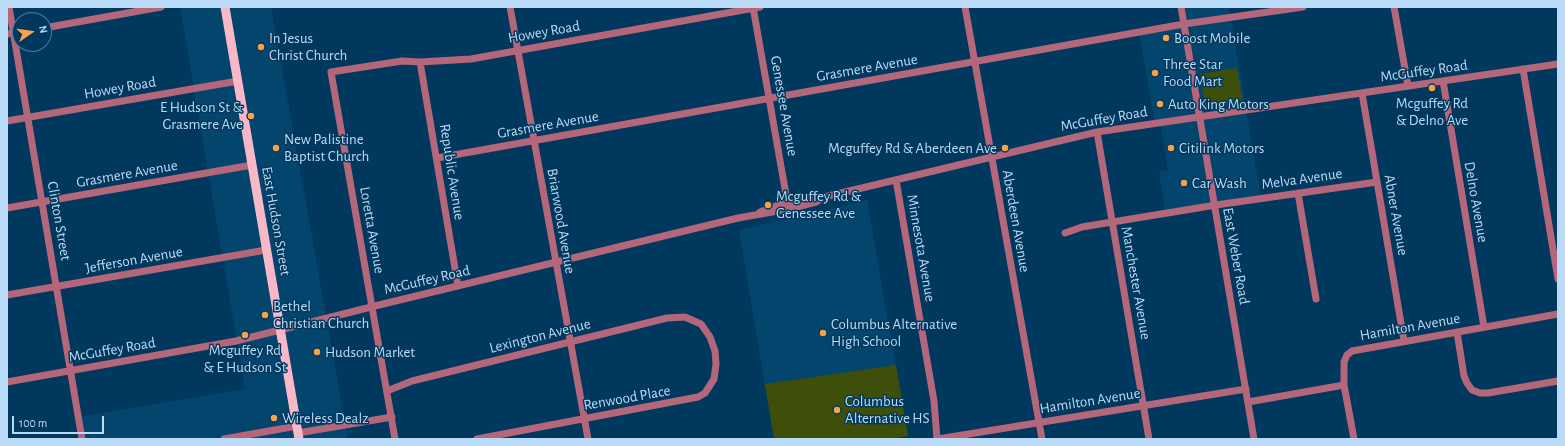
<!DOCTYPE html>
<style>
body{margin:0}
#map{position:relative;width:1565px;height:446px;overflow:hidden;background:#00395d;font-family:"Alegreya Sans",sans-serif}
canvas{display:block}
.frame{position:absolute;inset:0;border:8px solid #badbf7;pointer-events:none}
.north{position:absolute;left:12px;top:12px;width:40px;height:40px;box-sizing:border-box;background:#00395d;border:1px solid #4a7a9b;border-radius:50%;rotate:77deg;font-size:11px;font-weight:700;line-height:16px;text-align:center;color:#badbf7}
.north::after{content:'';display:block;margin:auto;width:14px;height:18px;background:#f7a148;clip-path:polygon(50% 0,100% 100%,50% 72%,0 100%)}
.scale{position:absolute;left:12px;top:416px;width:92px;height:18px;box-sizing:border-box;border:2px solid #badbf7;border-top:0;padding-left:5px;font-size:12px;line-height:14px;white-space:nowrap;color:#badbf7;-webkit-text-stroke:3px #00395d;paint-order:stroke}
</style>
<div id="map">
<canvas width="1565" height="446"></canvas>
<div class="frame"></div>
<div class="north">N</div>
<div class="scale">100 m</div>
</div>
<script>
const c = document.querySelector('canvas').getContext('2d');
c.lineJoin = 'round';
function paint(path, color) { c.fillStyle = color; c.fill(path, 'evenodd'); }
const shape = rows => new Path2D(rows.map(r => 'M' + r).join(''));
function trace(path, color, width, dash) { c.strokeStyle = color; c.lineWidth = width; c.lineCap = dash ? 'butt' : 'round'; c.setLineDash(dash || []); c.stroke(path); }
function drawText(font, color, halo, rows, align = 'center') {
  c.font = font + ' "Alegreya Sans",sans-serif'; c.lineWidth = 3; c.setLineDash([]); c.textBaseline = 'middle'; c.strokeStyle = halo; c.fillStyle = color; for (const [text, x, y, turn = 0] of rows) {
    c.save(); c.translate(x, y); c.rotate((+turn || 0) * Math.PI / 180); c.textAlign = isNaN(turn) ? turn : align; if (halo) c.strokeText(text, 0, 0); c.fillText(text, 0, 0); c.restore();
  }
}
const built = shape([
 [180,7,271,7,348,439,253,439,253,434,225,439,81,439,78,417,245,389],
 [1180,7,1229,7,1261,199,1166,215,1159,172,1168,170,1160,123,1155,124,1139,32,1183,24],
 [867,200,908,436,887,439,774,439,739,230]
]);
const green = shape([
 [1237,68,1243,102,1205,106,1200,74],
 [896,365,908,436,887,439,774,439,765,384]
]);
const minor = shape([
 [9,7,82,439],
 [510,7,588,439],
 [753,7,788,206],
 [965,7,1042,439],
 [1181,7,1254,439],
 [1394,7,1408,86],
 [44,28,161,7],
 [7,34,20,32],
 [420,62,458,286],
 [1523,69,1558,279],
 [1443,81,1484,327],
 [1362,93,1404,341],
 [7,121,238,81],
 [1097,132,1149,439],
 [437,158,1184,24,1303,7],
 [896,180,934,401,937,439],
 [1298,193,1316,299],
 [7,208,252,165],
 [760,212,781,204,815,197,824,197,1097,132,1558,64],
 [1065,233,1082,227,1216,205,1377,182],
 [7,295,266,250],
 [1457,332,1464,376,1467,383,1472,390,1480,393,1488,393,1558,381],
 [7,382,236,341,379,305,738,218,789,209,816,202,824,197],
 [387,391,412,381,667,318,685,317,701,324,710,337,715,351,716,364,714,379,705,393,698,397,477,439],
 [1248,402,1344,385],
 [298,433,392,417],
 [224,439,297,426],
 [395,439,331,72,402,61,420,62,471,59,760,7],
 [938,439,1246,389],
 [1354,439,1344,385,1344,362,1347,355,1352,351,1558,314]
]);
const major = shape([
 [225,7,299,439]
]);
const markers = [
 [1166,38,4,"#f7a148"],
 [261,47,4,"#f7a148"],
 [1155,73,4,"#f7a148"],
 [1432,88,4,"#f7a148"],
 [1160,104,4,"#f7a148"],
 [251,116,4,"#f7a148"],
 [276,148,4,"#f7a148"],
 [1005,148,4,"#f7a148"],
 [1171,148,4,"#f7a148"],
 [1184,183,4,"#f7a148"],
 [768,205,4,"#f7a148"],
 [265,315,4,"#f7a148"],
 [823,333,4,"#f7a148"],
 [245,335,4,"#f7a148"],
 [317,352,4,"#f7a148"],
 [837,410,4,"#f7a148"],
 [274,418,4,"#f7a148"]
];
const streetNames = [
 ["Howey Road",544,32,-10],
 ["Grasmere Avenue",867,68,-10],
 ["McGuffey Road",1424,71,-8],
 ["Howey Road",120,88,-10],
 ["Genessee Avenue",784,106,80],
 ["McGuffey Road",1104,119,-10],
 ["Grasmere Avenue",548,125,-10],
 ["Republic Avenue",452,172,81],
 ["Grasmere Avenue",127,174,-10],
 ["Melva Avenue",1302,179,-8],
 ["Delno Avenue",1476,202,80],
 ["Abner Avenue",1396,215,80],
 ["Clinton Street",59,221,80],
 ["East Hudson Street",276,221,80],
 ["Briarwood Avenue",561,221,80],
 ["Aberdeen Avenue",1016,221,80],
 ["Loretta Avenue",372,230,80],
 ["Minnesota Avenue",921,248,80],
 ["East Weber Road",1236,256,80],
 ["Jefferson Avenue",134,260,-10],
 ["McGuffey Road",427,280,-13],
 ["Manchester Avenue",1136,283,80],
 ["Hamilton Avenue",1410,327,-10],
 ["Lexington Avenue",540,336,-14],
 ["McGuffey Road",112,350,-10],
 ["Renwood Place",627,398,-10],
 ["Hamilton Avenue",1090,401,-9]
];
const poiNames = [
 ["In Jesus",269,38],
 ["Christ Church",269,55],
 ["Boost Mobile",1174,38],
 ["Three Star",1163,64],
 ["Food Mart",1163,81],
 ["Mcguffey Rd",1432,103,"center"],
 ["& Delno Ave",1432,120,"center"],
 ["Auto King Motors",1168,104],
 ["E Hudson St &",243,107,"right"],
 ["Grasmere Ave",243,124,"right"],
 ["New Palistine",284,139],
 ["Baptist Church",284,156],
 ["Mcguffey Rd & Aberdeen Ave",997,148,"right"],
 ["Citilink Motors",1179,148],
 ["Car Wash",1192,183],
 ["Mcguffey Rd &",776,196],
 ["Genessee Ave",776,213],
 ["Bethel",273,306],
 ["Christian Church",273,323],
 ["Columbus Alternative",831,324],
 ["High School",831,341],
 ["Mcguffey Rd",245,350,"center"],
 ["& E Hudson St",245,367,"center"],
 ["Hudson Market",325,352],
 ["Columbus",845,401],
 ["Alternative HS",845,418],
 ["Wireless Dealz",282,418]
];
paint(built, '#04456e');
paint(green, '#3d4f08');
trace(minor, '#b4667a', 7);
trace(major, '#f9b8c7', 9);
for (const [x, y, r, color] of markers) { const dot = new Path2D(); dot.arc(x, y, r, 0, 2 * Math.PI); c.fillStyle = color; c.fill(dot); trace(dot, '#00395d', 1.5); }
drawText('15px', '#badbf7', '#00395d', streetNames);
drawText('15px', '#badbf7', '#00395d', poiNames, 'left');
</script>
